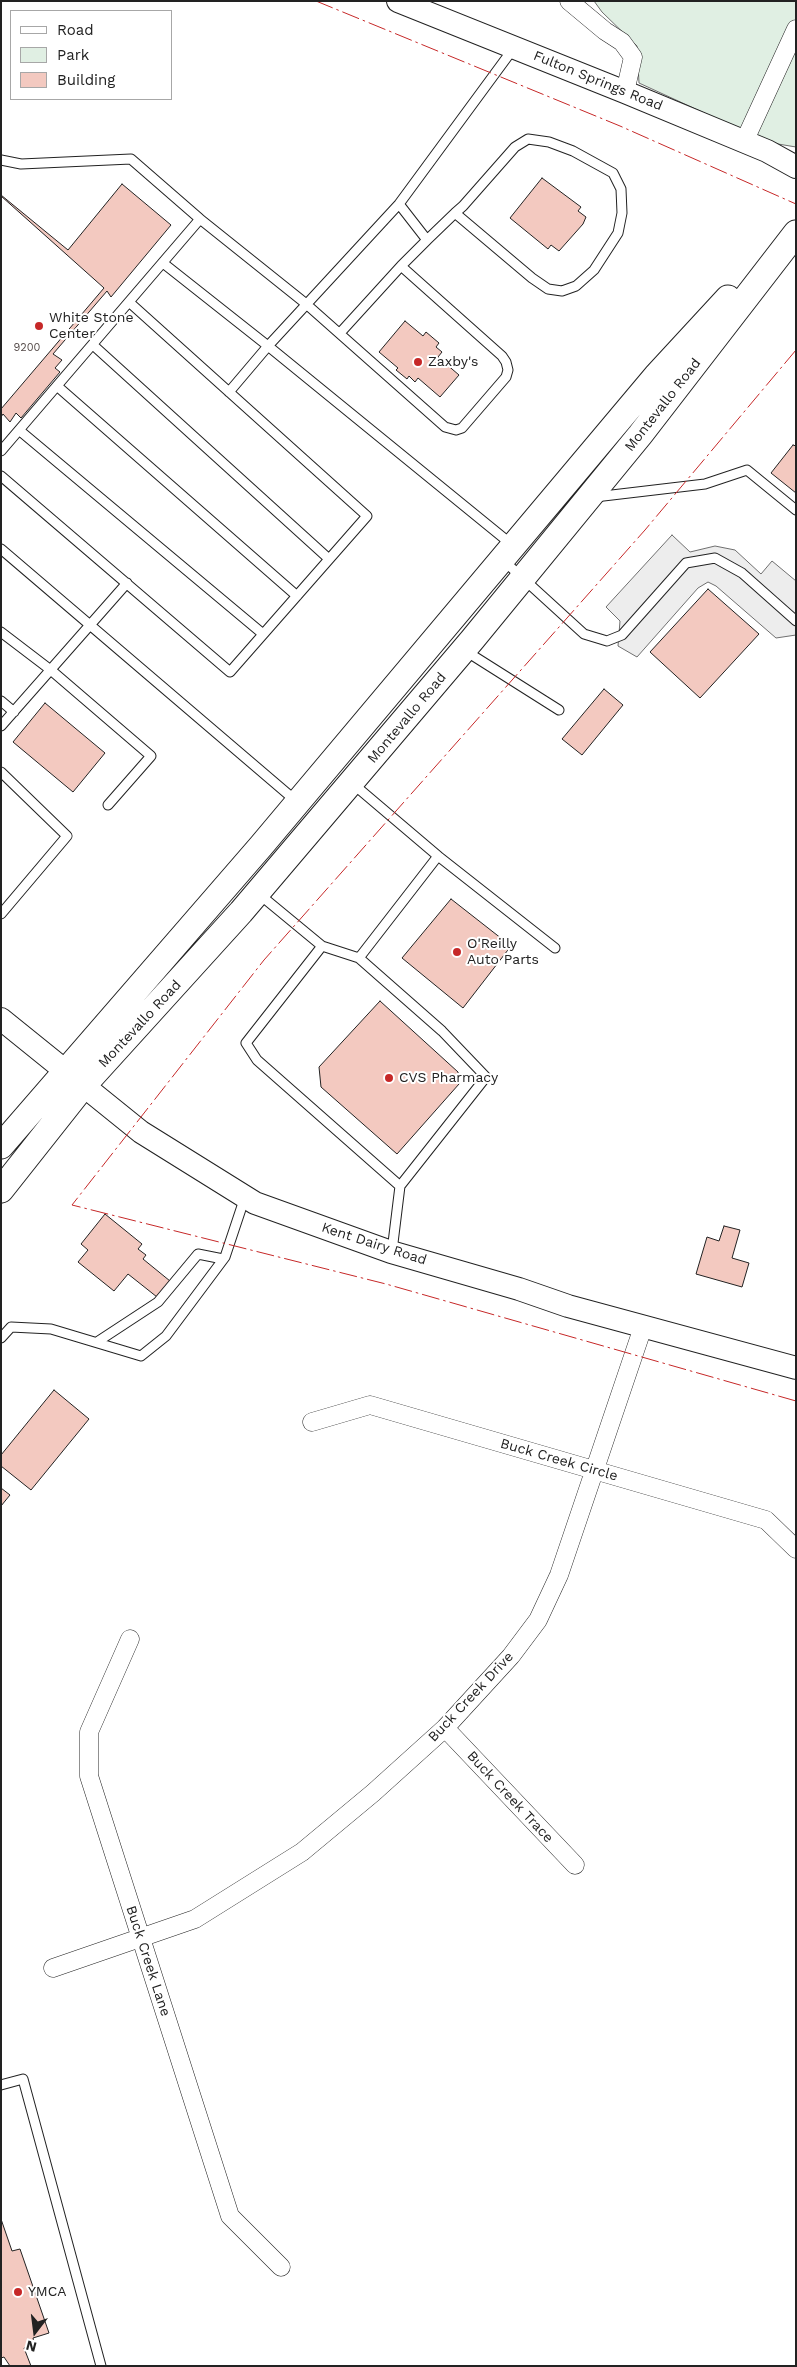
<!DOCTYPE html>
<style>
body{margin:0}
#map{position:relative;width:797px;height:2367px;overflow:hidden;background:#fff;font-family:"Work Sans",sans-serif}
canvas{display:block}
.frame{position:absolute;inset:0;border:2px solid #222;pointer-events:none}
.legend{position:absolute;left:10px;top:10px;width:162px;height:90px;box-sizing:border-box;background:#fff;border:1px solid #a7a7a7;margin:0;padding:6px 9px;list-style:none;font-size:15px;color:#222}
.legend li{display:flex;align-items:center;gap:10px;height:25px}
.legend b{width:25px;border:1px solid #a7a7a7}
.north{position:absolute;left:10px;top:2307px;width:50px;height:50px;-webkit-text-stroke:4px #fff;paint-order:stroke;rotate:195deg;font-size:14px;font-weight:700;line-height:20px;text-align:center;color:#222}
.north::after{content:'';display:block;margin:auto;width:18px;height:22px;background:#222;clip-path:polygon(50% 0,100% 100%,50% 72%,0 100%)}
</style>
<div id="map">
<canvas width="797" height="2367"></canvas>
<div class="frame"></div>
<ul class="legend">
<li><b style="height:6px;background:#fff"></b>Road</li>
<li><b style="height:14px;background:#e0efe3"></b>Park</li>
<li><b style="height:14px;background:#f3c9c0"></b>Building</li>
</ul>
<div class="north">N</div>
</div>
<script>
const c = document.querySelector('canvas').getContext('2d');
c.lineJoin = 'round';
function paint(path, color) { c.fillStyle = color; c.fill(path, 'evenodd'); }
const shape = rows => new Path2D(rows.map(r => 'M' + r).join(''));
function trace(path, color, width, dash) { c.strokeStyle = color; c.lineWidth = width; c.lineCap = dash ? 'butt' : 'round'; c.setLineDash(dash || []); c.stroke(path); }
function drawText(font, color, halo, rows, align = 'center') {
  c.font = font + ' "Work Sans",sans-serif'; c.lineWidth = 4; c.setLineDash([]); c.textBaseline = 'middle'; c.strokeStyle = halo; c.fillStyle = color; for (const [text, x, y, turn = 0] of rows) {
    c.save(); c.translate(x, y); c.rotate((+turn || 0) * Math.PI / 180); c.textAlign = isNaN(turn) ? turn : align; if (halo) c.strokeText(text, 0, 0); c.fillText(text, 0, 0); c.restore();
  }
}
const green = shape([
 [594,1,796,1,796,147,778,144,737,128,639,83,637,46,602,12,594,1]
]);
const parking = shape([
 [672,535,690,552,715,546,735,550,761,574,772,561,796,581,796,635,776,638,716,586,708,582,698,588,637,657,618,646,620,621,606,607,672,535]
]);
const building = shape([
 [542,178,581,207,578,211,586,217,583,224,559,251,551,245,548,249,510,218,542,178],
 [122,184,171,225,111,297,107,291,53,354,62,360,55,368,60,372,21,418,16,413,10,422,3,414,1,417,1,195,68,250,122,184],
 [1,196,104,288,1,409,1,196],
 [405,321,423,336,426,332,439,343,436,347,442,352,438,357,459,375,440,397,418,378,415,382,409,376,407,379,396,370,398,368,379,352,405,321],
 [793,445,796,446,796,493,771,473,793,445],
 [708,589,759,634,700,698,650,652,708,589],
 [604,689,623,705,582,755,562,739,604,689],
 [45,703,105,753,73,792,13,742,45,703],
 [451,899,511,946,463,1008,402,958,451,899],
 [380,1001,458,1072,459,1084,397,1154,321,1087,319,1067,380,1001],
 [105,1214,142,1244,138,1249,146,1255,143,1259,170,1281,157,1297,128,1274,114,1291,78,1262,88,1250,81,1244,105,1214],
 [724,1226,740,1230,732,1258,749,1263,742,1287,696,1274,707,1237,719,1241,724,1226],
 [54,1390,89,1419,31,1490,1,1466,1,1455,54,1390],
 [1,1488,10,1495,1,1506,1,1488],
 [1,2219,12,2251,20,2249,49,2333,33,2338,35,2347,24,2348,31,2366,10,2366,4,2357,1,2358,1,2219]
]);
const service = shape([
 [1,160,21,164,131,159,200,219,305,303,445,427,456,430,462,428,506,377,508,370,506,362,502,356,401,266],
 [427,240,455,213,463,206,515,147,528,139,549,142,573,151,613,173,621,189,622,213,618,233,594,270,576,286,562,291,548,289,532,278,455,213],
 [163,263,268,346,229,392],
 [340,333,401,266,427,240,399,204],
 [93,345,329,559],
 [57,386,297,596],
 [19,430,263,634],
 [1,451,200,219],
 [1,476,230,672,367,516,129,302],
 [595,497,705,484,747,470,796,510],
 [511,544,268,346,399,204,513,49],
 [1,549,296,801],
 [504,561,584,634,607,641,622,635,686,563,715,558,742,573,796,621],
 [1,632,52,671,151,756,108,805],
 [464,650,559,710],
 [1,701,14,712],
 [1,726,127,583],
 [1,772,67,836,1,914],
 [352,783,438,856,359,958],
 [438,856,555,948],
 [259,894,322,946],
 [392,1251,400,1186,486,1077,442,1031,359,958,322,946,246,1043,257,1060,400,1186],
 [1,1338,11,1327,51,1329,141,1356,166,1336,225,1257,245,1197],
 [97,1342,158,1302,198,1254,223,1259],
 [1,2085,23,2079,101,2366]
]);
const minor = shape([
 [569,1,605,31,622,42,633,57,625,92],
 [744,142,796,29],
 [312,1422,370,1405,766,1520,796,1549],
 [130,1639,89,1732,89,1776,230,2216,281,2267],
 [445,1728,575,1865],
 [53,1968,195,1919,302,1852,373,1793,445,1728,511,1656,538,1620,559,1575,643,1327]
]);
const tertiary = shape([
 [398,1,625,92,767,151,796,167],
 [1,1019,141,1132,255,1203,391,1252,519,1289,568,1306,796,1368]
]);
const secondary = shape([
 [1,1146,261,846,656,376,728,298],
 [1,1190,84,1085,241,912,472,640,640,435,796,233]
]);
const power = shape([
 [316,1,620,126,796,204],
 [796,350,645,530,264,960,72,1205,386,1284,796,1401]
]);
const markers = [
 [39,326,5,"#c62828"],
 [418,362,5,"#c62828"],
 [457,952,5,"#c62828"],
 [389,1078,5,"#c62828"],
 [18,2292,5,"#c62828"]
];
const numberNames = [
 ["9200",27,348]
];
const streetNames = [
 ["Fulton Springs Road",598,81,22],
 ["Montevallo Road",663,405,-52],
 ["Montevallo Road",407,718,-50],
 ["Montevallo Road",140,1024,-47],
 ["Kent Dairy Road",374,1244,18],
 ["Buck Creek Circle",559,1460,16],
 ["Buck Creek Drive",471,1697,-47],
 ["Buck Creek Trace",510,1797,47],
 ["Buck Creek Lane",148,1961,72]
];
const poiNames = [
 ["White Stone",49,318],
 ["Center",49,334],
 ["Zaxby's",428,362],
 ["O'Reilly",467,944],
 ["Auto Parts",467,960],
 ["CVS Pharmacy",399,1078],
 ["YMCA",28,2292]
];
paint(green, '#e0efe3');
trace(green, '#6f6f6f', 1);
paint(parking, '#ededed');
trace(parking, '#6f6f6f', 1);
paint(building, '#f3c9c0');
trace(building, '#222', 1);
trace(service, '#222', 11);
trace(minor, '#222', 19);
trace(tertiary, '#222', 24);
trace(secondary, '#222', 27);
trace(service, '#fff', 9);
trace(minor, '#fff', 18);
trace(tertiary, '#fff', 22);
trace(secondary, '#fff', 25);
trace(power, '#c62828', 1, [18, 4, 2.5, 4]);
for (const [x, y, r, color] of markers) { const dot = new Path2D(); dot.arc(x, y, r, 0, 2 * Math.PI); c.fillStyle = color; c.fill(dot); trace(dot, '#fff', 2); }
drawText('11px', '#564c4a', null, numberNames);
drawText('14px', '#222', '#fff', streetNames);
drawText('14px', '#222', '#fff', poiNames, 'left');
</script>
